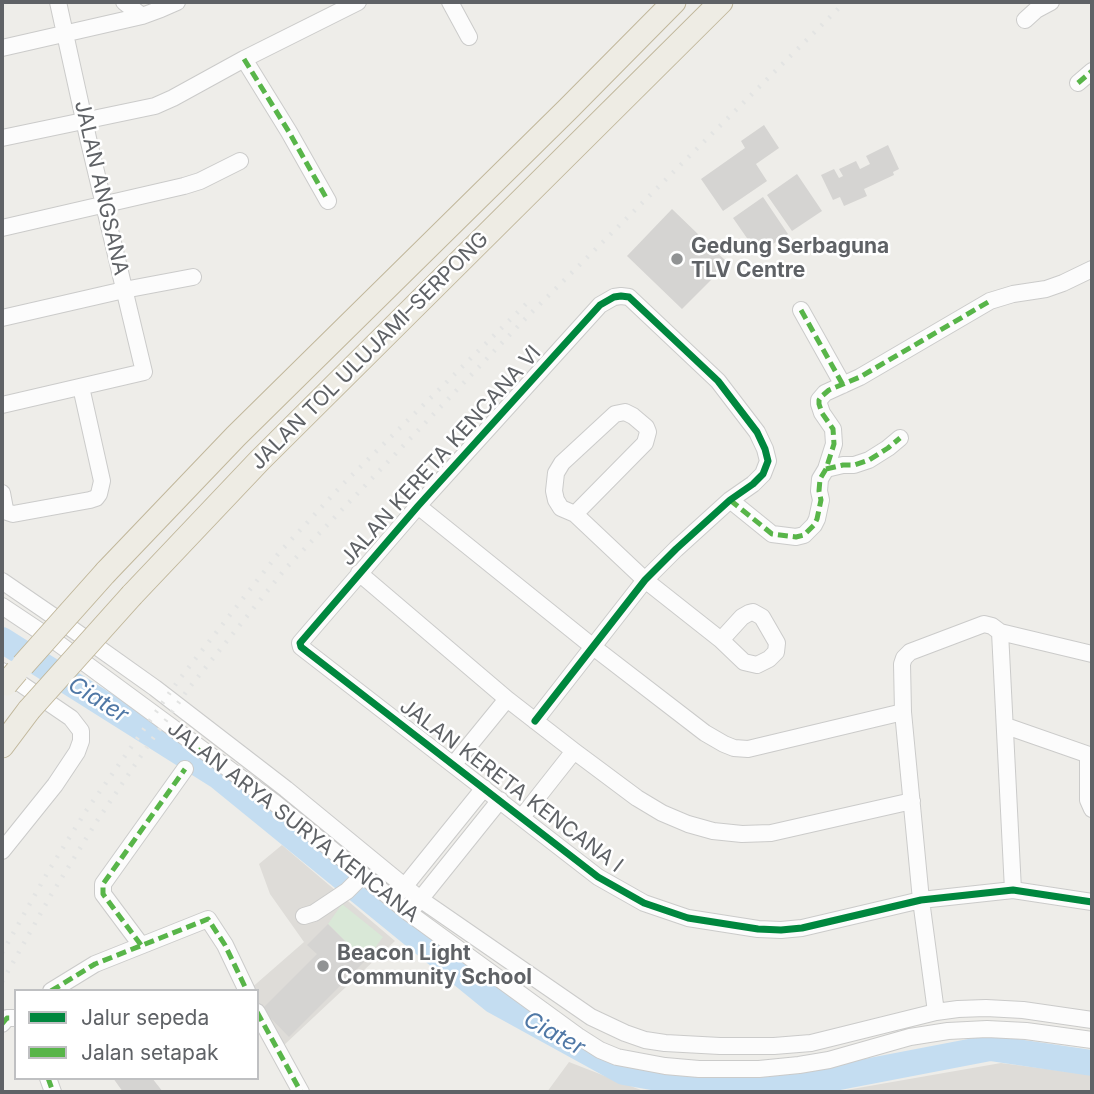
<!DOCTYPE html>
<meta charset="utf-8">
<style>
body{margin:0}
#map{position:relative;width:1094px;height:1094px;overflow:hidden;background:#eeede9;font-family:Inter,sans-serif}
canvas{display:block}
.frame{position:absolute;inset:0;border:4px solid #5f6266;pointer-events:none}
.legend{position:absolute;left:14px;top:989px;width:245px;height:91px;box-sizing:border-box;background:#fff;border:2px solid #bfc0c2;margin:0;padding:9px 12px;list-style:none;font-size:21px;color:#5f6266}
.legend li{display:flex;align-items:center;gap:14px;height:35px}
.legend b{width:35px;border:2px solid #bfc0c2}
</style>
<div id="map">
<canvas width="1094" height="1094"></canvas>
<div class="frame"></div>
<ul class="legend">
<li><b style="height:9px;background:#00873e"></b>Jalur sepeda</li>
<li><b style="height:9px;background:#58b549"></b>Jalan setapak</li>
</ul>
</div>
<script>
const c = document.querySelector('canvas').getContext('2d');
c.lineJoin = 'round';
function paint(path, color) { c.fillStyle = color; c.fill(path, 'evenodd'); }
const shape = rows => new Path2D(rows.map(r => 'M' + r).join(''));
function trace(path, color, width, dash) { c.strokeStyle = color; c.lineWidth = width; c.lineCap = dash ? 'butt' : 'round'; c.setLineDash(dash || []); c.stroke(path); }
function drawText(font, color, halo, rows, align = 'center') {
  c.font = font + ' Inter,sans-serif'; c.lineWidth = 5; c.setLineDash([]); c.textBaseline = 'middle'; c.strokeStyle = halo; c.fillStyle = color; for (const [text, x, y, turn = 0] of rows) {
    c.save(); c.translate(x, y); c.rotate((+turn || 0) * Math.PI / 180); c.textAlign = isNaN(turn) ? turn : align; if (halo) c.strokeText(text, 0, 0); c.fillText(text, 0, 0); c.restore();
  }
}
const education = shape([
 [282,845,395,941,283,1046,257,1004,257,991,249,990,304,942,270,894,259,864],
 [569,1062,646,1092,648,1092,547,1092],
 [1001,1063,1092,1075,1092,1092,835,1092]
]);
const green = shape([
 [342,904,383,937,365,961,328,924]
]);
const river = shape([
 [2,640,218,776,493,1000,624,1072,719,1089,813,1082,990,1048,1092,1063]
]);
const building = shape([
 [764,125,779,148,756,164,767,181,723,211,701,179,745,148,741,141],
 [888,145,899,169,893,172,894,175,864,189,867,196,844,206,840,197,833,200,821,175,834,169,839,178,843,176,839,169,856,161,860,169,870,164,866,156],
 [797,174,822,211,792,231,767,195],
 [763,197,788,234,758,254,733,218],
 [672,209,728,263,682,309,627,256],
 [328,924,365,961,289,1037,262,1009,317,954,307,945],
 [113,1078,152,1078,163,1092,123,1092]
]);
const minor = shape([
 [124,2,142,16],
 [450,2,469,37],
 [1025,20,1036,10,1051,2],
 [2,48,142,16,161,9,177,2],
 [244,59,289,132,328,201],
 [1078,83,1092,71],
 [2,138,155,106,173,98,244,59,358,2],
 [2,228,184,186,200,181,240,161],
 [801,310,843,385],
 [2,318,124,290,193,277],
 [2,405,144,372,88,138,58,2],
 [826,469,843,465,854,465,869,460,888,448,900,438],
 [2,493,5,509,7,512,13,514,90,500,96,498,99,494,102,481,81,387],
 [730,500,772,534,796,537,804,535,814,525,817,519,821,500,819,491,820,479,826,469,834,444,833,429,822,413,819,404,819,400,825,393,860,377,990,301,1013,294,1046,289,1063,283,1092,269],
 [418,506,592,646,705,733,724,744,734,748,748,749,903,712],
 [575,514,645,443,648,432,646,427,633,416,625,412,615,414,562,463,556,473,554,491,556,500,561,508,575,514,645,580,721,640,742,617,749,613,753,612,762,617,777,643,776,652,769,659,757,665,744,662,721,640],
 [359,573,507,699,574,751,637,798,662,813,688,824,713,831,742,834,771,833,912,801],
 [2,581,72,629,155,688,286,789,420,899,591,1017,625,1033,645,1040,665,1043,720,1046,774,1046,811,1043,936,1012,958,1009,986,1008,1023,1010,1092,1020],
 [2,606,59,644,275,803,409,913,578,1036,600,1050,617,1057,665,1066,699,1069,759,1069,799,1065,829,1060,910,1037,948,1031,987,1029,1026,1031,1092,1040],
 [1000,632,1013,890],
 [2,671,71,718,81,731,81,741,77,752,55,785,2,851],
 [535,721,645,580,676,549,730,500,753,484,763,474,768,461,765,449,757,432,718,381,629,297,621,296,614,297,600,305,418,506,300,643,301,647,598,877,644,903,688,918,758,929,781,930,802,928,921,900,1013,890,1092,902],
 [1006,726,1092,756],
 [1088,755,1088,800,1092,809],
 [454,764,507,699],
 [522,817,574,751],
 [400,892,484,788],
 [414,907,500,800],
 [304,916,314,913,347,891,356,882,361,874],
 [141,945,103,894,103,884,185,769],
 [51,991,95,964,208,919,225,945,247,991],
 [257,1012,301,1092],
 [936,1012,921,900,903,712,902,664,904,658,910,652,984,624,992,626,1000,632,1092,654],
 [2,1024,7,1018,16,1018],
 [48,1078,53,1092]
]);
const highway = shape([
 [106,572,236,436,568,109,674,2],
 [132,595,260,460,721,2],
 [2,746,29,710]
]);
const rail = shape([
 [2,953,49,870,86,811,178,681,278,554,342,485,527,303],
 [2,982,51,895,97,821,149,744,189,688,286,568,522,322,845,2]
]);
const highwayBridge = shape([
 [23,665,106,572],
 [6,684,17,671],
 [29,710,132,595]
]);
const quiet = shape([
 [244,59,289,132,328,201],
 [1078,83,1092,71],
 [801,310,843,385],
 [826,469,843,465,854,465,869,460,888,448,900,438],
 [730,500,772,534,796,537,804,535,814,525,817,519,821,500,819,491,820,479,826,469,834,444,833,429,822,413,819,404,819,400,822,396,829,390,860,377,990,301],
 [200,750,201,749],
 [141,945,103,894,103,884,185,769],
 [51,991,95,964,208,919,225,945,247,991],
 [257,1012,301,1092],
 [2,1024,7,1018,16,1018],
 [48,1078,53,1092]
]);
const cycleway = shape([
 [535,721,645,580,676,549,730,500,753,484,763,474,768,461,765,449,757,432,718,381,629,297,621,296,614,297,600,305,418,506,300,643,301,647,598,877,644,903,688,918,758,929,781,930,802,928,921,900,1013,890,1092,902]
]);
const markers = [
 [677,259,7,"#919394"],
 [323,966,7,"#919394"]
];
const streetNames = [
 ["JALAN ANGSANA",101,188,77],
 ["JALAN TOL ULUJAMI–SERPONG",370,351,-45],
 ["JALAN KERETA KENCANA VI",441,456,-48],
 ["JALAN KERETA KENCANA I",511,786,37],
 ["JALAN ARYA SURYA KENCANA",293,822,38]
];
const poiNames = [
 ["Gedung Serbaguna",691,247],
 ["TLV Centre",691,271],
 ["Beacon Light",337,954],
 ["Community School",337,978]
];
const waterNames = [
 ["Ciater",98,700,32],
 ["Ciater",554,1034,29]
];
paint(education, '#dedcd8');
paint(green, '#d9e8d7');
trace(river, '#c4ddf1', 26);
paint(building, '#d5d4d2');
trace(minor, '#cbcbca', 18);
trace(highway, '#c1b79b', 25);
trace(minor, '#fcfcfc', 16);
trace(highway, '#eeece4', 23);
trace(rail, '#e3e4e3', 4.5, [2, 9]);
trace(highwayBridge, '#c1b79b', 25, []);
trace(highwayBridge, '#eeece4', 23);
trace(quiet, '#58b549', 5, [10, 5]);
trace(cycleway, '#00873e', 7);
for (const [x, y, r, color] of markers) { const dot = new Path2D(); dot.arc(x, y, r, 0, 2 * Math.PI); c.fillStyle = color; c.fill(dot); trace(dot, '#fff', 2.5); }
drawText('21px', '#5f6266', '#fff', streetNames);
drawText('bold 21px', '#5f6266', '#fff', poiNames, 'left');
drawText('italic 23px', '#5078a6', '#fff', waterNames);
</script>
